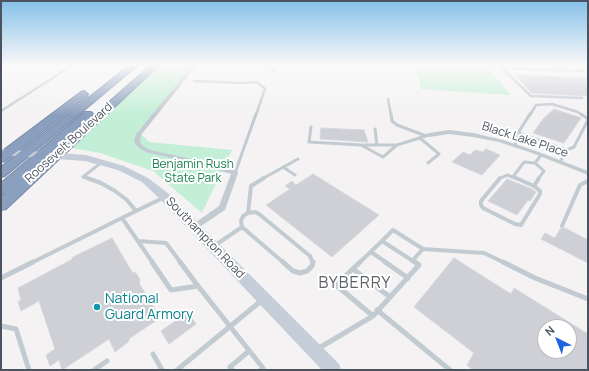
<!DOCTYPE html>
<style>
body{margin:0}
#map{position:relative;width:589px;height:371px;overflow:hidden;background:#f4f2f2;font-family:Manrope,sans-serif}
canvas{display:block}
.frame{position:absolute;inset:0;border:2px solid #4a535f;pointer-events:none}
.north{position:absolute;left:537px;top:319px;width:40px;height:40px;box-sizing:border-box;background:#fff;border:1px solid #b7babf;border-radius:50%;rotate:318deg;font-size:11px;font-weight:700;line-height:16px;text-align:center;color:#4a535f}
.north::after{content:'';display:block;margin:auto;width:14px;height:18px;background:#1f65e0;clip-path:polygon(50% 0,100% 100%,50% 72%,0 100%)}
</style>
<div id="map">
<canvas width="589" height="371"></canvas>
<div class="frame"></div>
<div class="north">N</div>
</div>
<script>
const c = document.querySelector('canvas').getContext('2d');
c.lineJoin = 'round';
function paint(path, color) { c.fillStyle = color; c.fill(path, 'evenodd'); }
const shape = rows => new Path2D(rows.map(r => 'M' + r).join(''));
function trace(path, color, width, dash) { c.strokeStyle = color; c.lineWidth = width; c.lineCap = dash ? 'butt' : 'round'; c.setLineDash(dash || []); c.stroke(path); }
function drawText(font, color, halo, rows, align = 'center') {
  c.font = font + ' Manrope,sans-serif'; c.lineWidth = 4; c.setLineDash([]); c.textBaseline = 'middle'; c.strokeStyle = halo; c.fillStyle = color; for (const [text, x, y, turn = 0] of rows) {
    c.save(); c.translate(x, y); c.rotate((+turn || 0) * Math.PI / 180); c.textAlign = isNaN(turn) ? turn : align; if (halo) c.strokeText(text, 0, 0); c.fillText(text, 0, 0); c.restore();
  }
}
const green = shape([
 [156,65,196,65,138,131,149,142,232,150,202,213,153,171,100,153,71,148],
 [415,65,486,65,510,95,421,89]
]);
const building = shape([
 [515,75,588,78,588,96,532,93,515,75],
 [554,109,581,118,564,143,533,133,543,119,554,109],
 [321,128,364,130,368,142,320,139,321,128],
 [486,149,500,155,482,175,452,162,463,152,470,155,475,150,483,152,486,149],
 [313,174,379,215,332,257,266,205,290,189,285,186,292,181,296,185,313,174],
 [507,179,532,189,536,192,530,201,528,200,517,215,488,201,507,179],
 [565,228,588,240,588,263,541,239,545,233,555,238,560,229,565,228],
 [112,238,132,272,136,273,140,280,139,283,160,318,130,338,128,342,115,352,109,339,62,370,59,360,50,366,46,355,55,349,39,301,21,311,18,302,21,300,18,288,71,260,73,257,112,238],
 [454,258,511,294,514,288,588,334,588,370,473,370,467,365,474,353,414,307,454,258],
 [545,327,569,327,569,351,545,351,545,327],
 [188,312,196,324,169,344,161,331,188,312]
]);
const laneFar3 = shape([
 [263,65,275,71],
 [499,65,502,68,583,71,575,65],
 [554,65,568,70],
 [502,68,531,96,582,98],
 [194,81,243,83,257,82,265,89,256,115],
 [388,99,391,115],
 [1,111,73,65],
 [530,115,536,105,552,104,578,112,582,115]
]);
const laneFar2 = shape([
 [391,114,392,121,397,125,426,136],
 [581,114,588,119],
 [311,127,309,142,361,145,383,157,397,145,429,135],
 [375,129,377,145],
 [518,133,530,114],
 [420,138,439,154,428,163],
 [362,145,397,145],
 [515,146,518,133,567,150,560,162],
 [567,150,574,147,588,120],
 [535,163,544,171,538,179],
 [283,167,295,175],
 [235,173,256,114],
 [513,177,524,162,535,163,541,155],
 [90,179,83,177,102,162],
 [262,179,298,159],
 [499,179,507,175,518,179]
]);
const laneFar1 = shape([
 [87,178,101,183,115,191,127,200,136,211,163,198],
 [500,178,481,201,481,205,483,208,515,224,521,225,540,194,540,191,534,186,516,178],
 [534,186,539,178],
 [248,213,251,186,264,178],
 [122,218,153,263],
 [562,226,580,185,588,181],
 [242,227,284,263],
 [242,227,241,221,243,216,248,213,255,212,259,214,310,256,313,263],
 [138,241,166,243,181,263],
 [382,241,393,230,423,249,412,261],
 [214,246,242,227],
 [423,249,484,253,505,263],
 [371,252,387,263],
 [31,263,136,211],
 [359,263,382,241,416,263]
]);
const lane = shape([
 [152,262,171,290,198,286,263,368,261,370],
 [180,262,198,286],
 [283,262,293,271,300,273,307,271,312,266,313,262],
 [360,262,336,285,373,316],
 [385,262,408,278],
 [503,262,535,278,588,299],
 [353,269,390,297],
 [1,278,33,262],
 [377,310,450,370],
 [373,316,419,265,415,262],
 [1,326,16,329,29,370],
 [319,348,373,316],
 [153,354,162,370],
 [94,370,107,361],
 [177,370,261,301],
 [232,370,230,367,249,351]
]);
const street = shape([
 [193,65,197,65,141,135,140,142,143,146,150,150,196,160,237,171,238,173,225,210,195,230,192,229,191,227,192,225,219,206,231,174,193,163,146,152,139,148,134,142,136,134,193,65],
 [449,130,473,133,503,140,536,151,588,171,588,175,532,153,499,142,473,137,449,134,429,137,426,135,429,133,449,130]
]);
const secondary = shape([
 [1,149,86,155,124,166,148,178,169,194,339,364,341,370,322,370,161,200,142,182,118,170,85,161,1,155,1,149]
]);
const highway = shape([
 [130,65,138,65,5,176,1,177,1,167,130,65],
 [151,65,159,65,6,209,1,210,1,197,5,193,1,194,1,183,85,112,91,112,93,114,91,116,15,185,151,65],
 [84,91,88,94,87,96,5,161,1,162,1,152,81,92,84,91]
]);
const markers = [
 [97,307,4,"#0f9aa8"]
];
const streetNames = [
 ["Black Lake Place",525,140,18],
 ["Roosevelt Boulevard",69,143,-42],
 ["Southampton Road",205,238,46]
];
const parkNames = [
 ["Benjamin Rush",193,165],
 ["State Park",193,179]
];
const nearCulturenames = [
 ["National",105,299],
 ["Guard Armory",105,315]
];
const nearNeighbourhoodnames = [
 ["BYBERRY",355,284]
];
paint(green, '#c3efd7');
paint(building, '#cfd0d6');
trace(building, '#d6d7dd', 1);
trace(highway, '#768baa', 2);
trace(laneFar3, '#c3cbd2', 2.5);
trace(laneFar2, '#c3cbd2', 3);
trace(laneFar1, '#c3cbd2', 4);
trace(lane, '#c3cbd2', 5);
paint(street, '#c3cbd2');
paint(secondary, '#c5cdd9');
paint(highway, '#8ba0be');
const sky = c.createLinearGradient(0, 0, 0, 116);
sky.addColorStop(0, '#85c0e9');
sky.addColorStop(0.56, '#faf9f9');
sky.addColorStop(1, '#faf9f900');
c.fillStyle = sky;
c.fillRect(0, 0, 589, 116);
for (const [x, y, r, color] of markers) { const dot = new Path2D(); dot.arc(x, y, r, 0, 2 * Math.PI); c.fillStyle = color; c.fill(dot); trace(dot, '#fff', 1.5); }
drawText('12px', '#4a535f', '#fff', streetNames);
drawText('12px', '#1b8055', '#fff', parkNames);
drawText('14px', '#0d838f', '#fff', nearCulturenames, 'left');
c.letterSpacing = '1px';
drawText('16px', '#5e6166', '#fff', nearNeighbourhoodnames);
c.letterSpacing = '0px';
</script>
